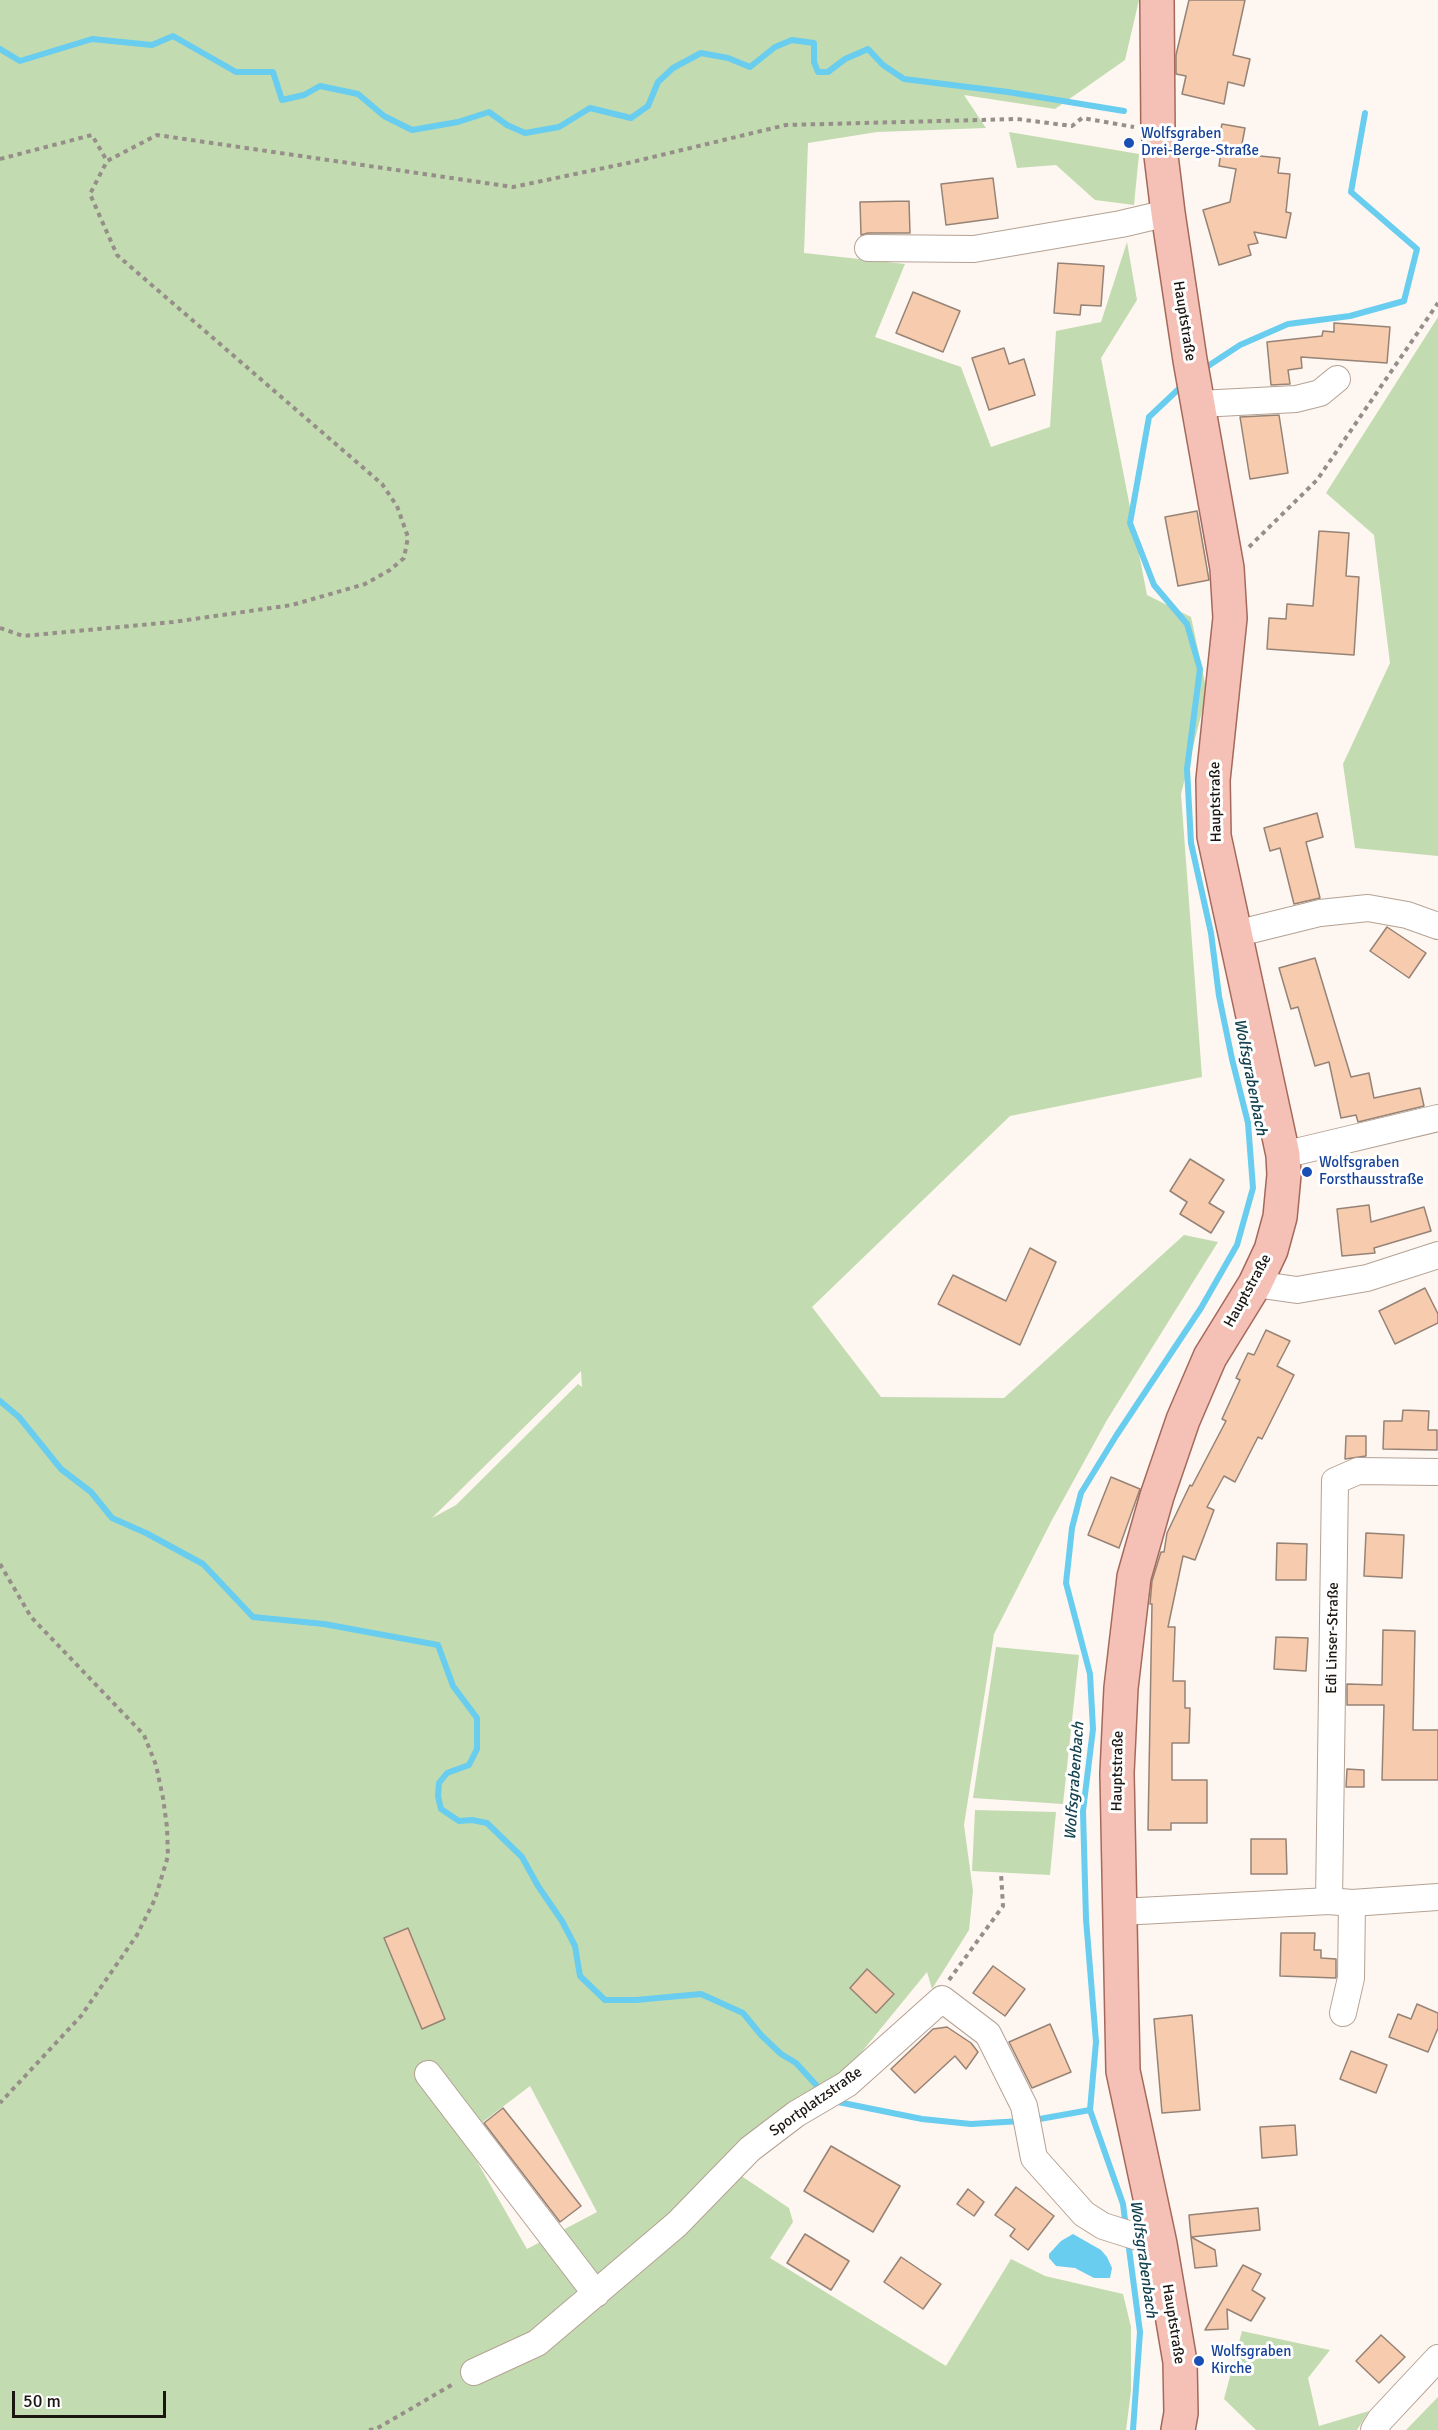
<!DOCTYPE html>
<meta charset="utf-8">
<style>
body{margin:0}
#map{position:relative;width:1438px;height:2430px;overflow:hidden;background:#fef6f0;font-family:Signika,sans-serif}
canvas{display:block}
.scale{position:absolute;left:12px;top:2391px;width:154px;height:27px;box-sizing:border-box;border:3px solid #1c1611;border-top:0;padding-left:8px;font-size:18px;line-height:21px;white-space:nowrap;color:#1c1611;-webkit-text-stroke:4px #fff;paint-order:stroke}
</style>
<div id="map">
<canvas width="1438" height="2430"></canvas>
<div class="scale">50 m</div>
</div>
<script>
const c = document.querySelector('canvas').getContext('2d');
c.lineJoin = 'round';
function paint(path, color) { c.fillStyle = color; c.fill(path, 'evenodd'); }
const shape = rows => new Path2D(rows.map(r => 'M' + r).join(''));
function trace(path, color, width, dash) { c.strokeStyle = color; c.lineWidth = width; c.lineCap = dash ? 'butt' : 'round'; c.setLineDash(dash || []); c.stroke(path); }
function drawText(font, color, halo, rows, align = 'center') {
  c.font = font + ' Signika,sans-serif'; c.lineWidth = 6; c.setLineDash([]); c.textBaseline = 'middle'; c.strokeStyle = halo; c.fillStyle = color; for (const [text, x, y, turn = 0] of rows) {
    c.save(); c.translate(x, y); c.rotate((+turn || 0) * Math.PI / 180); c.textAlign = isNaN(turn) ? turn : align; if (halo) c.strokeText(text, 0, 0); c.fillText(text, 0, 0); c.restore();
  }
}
const green = shape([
 [0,0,1139,0,1125,60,1055,109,964,95,986,128,877,132,808,143,804,253,905,264,875,337,961,367,991,447,1050,427,1056,331,1101,322,1127,242,1137,300,1101,358,1147,595,1191,617,1207,692,1181,794,1202,1077,1010,1116,812,1307,881,1397,1004,1398,1184,1235,1218,1242,1107,1420,1052,1520,994,1634,964,1825,973,1891,969,1930,932,1989,927,1972,860,2054,818,2096,734,2171,789,2208,793,2222,770,2258,946,2366,1011,2259,1045,2276,1123,2294,1131,2327,1131,2391,1126,2430,0,2430],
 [581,1371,582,1387,578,1384,456,1505,432,1518],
 [530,2086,597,2212,527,2249,463,2137],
 [1009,132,1139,154,1134,205,1095,200,1056,165,1017,168],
 [1438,317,1438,856,1355,848,1343,764,1390,663,1374,535,1326,493],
 [996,1647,1079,1655,1063,1804,973,1798],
 [975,1810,1056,1812,1050,1875,972,1871],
 [1242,2331,1330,2350,1308,2378,1319,2426,1369,2411,1357,2430,1256,2430,1224,2399],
 [1438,2397,1438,2430,1406,2430]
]);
const water = shape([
 [1073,2234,1101,2250,1107,2257,1112,2268,1110,2278,1094,2278,1075,2268,1056,2266,1049,2258,1049,2254,1061,2241]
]);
const stream = shape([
 [0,49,20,61,92,39,152,45,173,36,236,72,273,72,282,100,304,95,320,86,358,94,384,116,412,130,458,122,489,112,507,125,525,133,559,127,590,108,631,118,648,106,658,82,673,68,701,53,728,58,750,67,775,47,792,40,814,43,814,62,818,72,828,72,845,59,868,49,883,65,904,79,1008,92,1124,111],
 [1202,370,1240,345,1288,324,1350,316,1404,301,1417,249,1351,192,1365,113],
 [0,1401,19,1417,61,1469,91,1492,112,1518,146,1533,203,1564,253,1617,324,1624,438,1645,453,1686,477,1718,477,1749,469,1765,447,1773,439,1783,438,1796,441,1809,459,1821,472,1820,487,1823,522,1857,538,1886,562,1921,575,1946,580,1976,605,2000,636,2000,701,1994,743,2013,761,2035,781,2054,796,2063,818,2087],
 [838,2102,922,2119,971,2124,1021,2121],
 [1034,2120,1090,2110],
 [1126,2228,1123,2204,1090,2110,1096,2042,1086,1919,1083,1811,1093,1729,1090,1674,1066,1583,1072,1528,1081,1493,1116,1436,1201,1308,1237,1245,1253,1188,1248,1123,1232,1059,1219,996,1211,933,1191,843,1187,769,1200,669,1187,624,1154,585,1130,523,1149,417,1185,383],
 [1128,2241,1140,2332,1133,2430]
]);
const building = shape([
 [1189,0,1245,0,1233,55,1250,59,1244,86,1228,82,1224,104,1182,94,1186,76,1176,74,1176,55,1189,0],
 [1222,124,1245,128,1240,154,1280,158,1278,173,1290,174,1286,212,1291,213,1286,238,1254,232,1258,243,1248,245,1251,255,1219,265,1203,210,1230,202,1236,169,1219,166,1222,144,1218,144,1222,124],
 [993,178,998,218,946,225,941,184,993,178],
 [909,201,910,233,868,233,861,235,860,202,909,201],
 [1058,263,1104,266,1101,306,1081,305,1080,315,1054,313,1058,263],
 [913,292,960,311,943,352,896,333,913,292],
 [1334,323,1390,327,1387,363,1301,357,1302,368,1288,370,1290,384,1271,385,1267,342,1322,336,1323,331,1334,332,1334,323],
 [1004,348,1009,364,1024,359,1035,395,989,410,972,358,1004,348],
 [1279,415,1288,473,1250,479,1240,417,1279,415],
 [1197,511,1209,580,1178,586,1165,517,1197,511],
 [1319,531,1349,533,1346,576,1359,577,1354,655,1267,649,1269,618,1286,619,1287,604,1313,606,1319,531],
 [1317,813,1323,837,1306,842,1320,898,1294,904,1280,848,1270,851,1264,828,1317,813],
 [1387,927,1426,953,1409,978,1370,951,1387,927],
 [1315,958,1351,1077,1369,1073,1374,1098,1420,1088,1424,1106,1358,1122,1356,1115,1341,1118,1329,1062,1315,1066,1298,1007,1291,1009,1279,968,1315,958],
 [1190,1159,1224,1180,1209,1203,1224,1212,1211,1233,1180,1214,1187,1202,1170,1191,1190,1159],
 [1369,1205,1371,1222,1424,1207,1431,1231,1374,1248,1375,1253,1342,1256,1337,1209,1369,1205],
 [1030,1248,1056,1262,1020,1345,938,1304,953,1275,1006,1301,1030,1248],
 [1425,1288,1438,1314,1438,1323,1395,1344,1379,1311,1425,1288],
 [1266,1330,1290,1341,1277,1366,1294,1375,1262,1439,1258,1437,1235,1482,1224,1476,1207,1507,1214,1510,1195,1560,1183,1556,1168,1627,1175,1627,1173,1681,1185,1681,1185,1708,1190,1708,1189,1743,1172,1743,1172,1780,1207,1780,1207,1823,1171,1823,1171,1830,1148,1830,1152,1604,1150,1604,1152,1581,1161,1552,1164,1552,1167,1533,1190,1485,1192,1486,1226,1421,1222,1419,1240,1380,1236,1378,1248,1353,1254,1355,1266,1330],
 [1403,1410,1429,1411,1428,1430,1437,1430,1437,1450,1383,1449,1384,1421,1402,1421,1403,1410],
 [1346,1436,1366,1436,1366,1456,1345,1459,1346,1436],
 [1111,1477,1140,1489,1119,1548,1088,1535,1111,1477],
 [1366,1533,1404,1535,1402,1578,1364,1576,1366,1533],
 [1277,1543,1307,1544,1306,1580,1276,1580,1277,1543],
 [1383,1630,1415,1631,1413,1730,1438,1730,1438,1780,1382,1780,1384,1705,1347,1705,1347,1684,1382,1685,1383,1630],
 [1276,1637,1308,1638,1306,1671,1274,1669,1276,1637],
 [1347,1769,1364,1770,1364,1787,1346,1787,1347,1769],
 [1251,1839,1286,1839,1287,1874,1251,1874,1251,1839],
 [408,1928,445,2019,422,2029,384,1938,408,1928],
 [1281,1933,1315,1933,1314,1950,1321,1950,1321,1958,1336,1959,1336,1978,1280,1976,1281,1933],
 [993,1966,1025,1989,1005,2016,973,1993,993,1966],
 [867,1969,894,1994,876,2013,850,1988,867,1969],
 [1417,2004,1438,2013,1438,2028,1428,2052,1389,2037,1398,2014,1411,2019,1417,2004],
 [1192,2015,1200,2110,1162,2113,1154,2019,1192,2015],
 [1050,2024,1071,2072,1032,2088,1009,2042,1050,2024],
 [947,2027,971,2043,978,2052,966,2069,955,2056,915,2093,891,2069,933,2029,947,2027],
 [1351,2051,1387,2065,1376,2093,1340,2079,1351,2051],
 [503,2108,581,2206,560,2222,484,2123,503,2108],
 [1295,2125,1297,2155,1262,2158,1260,2127,1295,2125],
 [831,2146,900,2186,873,2232,804,2191,831,2146],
 [1016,2187,1054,2216,1028,2250,1010,2236,1015,2229,995,2215,1016,2187],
 [968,2189,984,2202,974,2216,957,2204,968,2189],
 [1258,2208,1260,2230,1191,2237,1189,2215,1258,2208],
 [805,2234,849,2261,831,2290,787,2263,805,2234],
 [1191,2237,1215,2250,1217,2266,1195,2268,1191,2237],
 [901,2257,941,2284,923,2309,884,2282,901,2257],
 [1243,2265,1261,2274,1252,2290,1265,2298,1251,2321,1227,2309,1228,2329,1205,2330,1243,2265],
 [1381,2335,1405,2357,1379,2383,1356,2361,1381,2335]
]);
const path = shape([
 [0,159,92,135,107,161],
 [1249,547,1317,480,1438,303],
 [0,628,23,636,173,622,292,605,365,584,390,570,404,558,408,537,397,506,382,484,117,255,90,194,107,161,157,135,513,187,628,163,786,125,1017,119,1072,126,1082,118,1134,127],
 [0,1564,31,1617,144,1735,156,1765,163,1798,167,1827,168,1856,155,1899,137,1935,81,2016,0,2103],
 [949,1980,1003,1906,1001,1873],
 [369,2430,376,2429,455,2383]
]);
const minor = shape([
 [868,248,974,249,1121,224,1168,213],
 [1199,404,1296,399,1320,393,1337,379],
 [1235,934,1320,913,1368,908,1407,915,1438,926],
 [1283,1155,1438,1118],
 [1255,1284,1297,1290,1367,1278,1438,1255],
 [1329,1901,1335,1481,1358,1471,1438,1472],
 [1120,1912,1329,1901,1352,1903,1438,1897],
 [1343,2013,1351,1978,1352,1903],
 [428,2074,596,2294],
 [474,2372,537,2343,677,2224,750,2149,796,2114,847,2084,942,1999,988,2034,1024,2106,1034,2158,1084,2214,1103,2226,1160,2244],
 [1374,2430,1380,2420,1438,2358]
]);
const major = shape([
 [1157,0,1158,131,1168,213,1190,360,1227,568,1230,618,1213,780,1214,836,1283,1155,1284,1175,1280,1217,1271,1250,1255,1284,1210,1357,1183,1420,1157,1496,1134,1577,1121,1688,1117,1773,1123,2071,1160,2244,1180,2362,1181,2413,1178,2430]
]);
const markers = [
 [1129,143,6,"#1a4fb4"],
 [1307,1172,6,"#1a4fb4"],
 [1199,2361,6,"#1a4fb4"]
];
const transitNames = [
 ["Wolfsgraben",1141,134],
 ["Drei-Berge-Straße",1141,151],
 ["Wolfsgraben",1319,1163],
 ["Forsthausstraße",1319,1180],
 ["Wolfsgraben",1211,2352],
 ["Kirche",1211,2369]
];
const streetNames = [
 ["Hauptstraße",1184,321,81],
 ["Hauptstraße",1216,802,-91],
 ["Hauptstraße",1248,1291,-61],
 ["Edi Linser-Straße",1333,1638,-89],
 ["Hauptstraße",1118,1771,-89],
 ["Sportplatzstraße",816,2102,-35],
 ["Hauptstraße",1173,2324,81]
];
const waterNames = [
 ["Wolfsgrabenbach",1250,1077,79],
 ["Wolfsgrabenbach",1075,1781,-86],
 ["Wolfsgrabenbach",1143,2259,82]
];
paint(green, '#c3dbb0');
paint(water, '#68cdee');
trace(stream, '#68cdee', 6);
paint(building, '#f6cbae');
trace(building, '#968376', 1.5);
trace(minor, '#b4a294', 28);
trace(major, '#a5695c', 36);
trace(path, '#968f89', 4, [4.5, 4.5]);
trace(minor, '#fff', 26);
trace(major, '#f5c0b5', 33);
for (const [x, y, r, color] of markers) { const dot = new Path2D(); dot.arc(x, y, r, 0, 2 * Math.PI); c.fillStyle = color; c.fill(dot); trace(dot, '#fff', 2); }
drawText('15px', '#164399', '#fff', transitNames, 'left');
drawText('15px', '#1c1611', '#fff', streetNames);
drawText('italic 16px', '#13414f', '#fff', waterNames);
</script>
